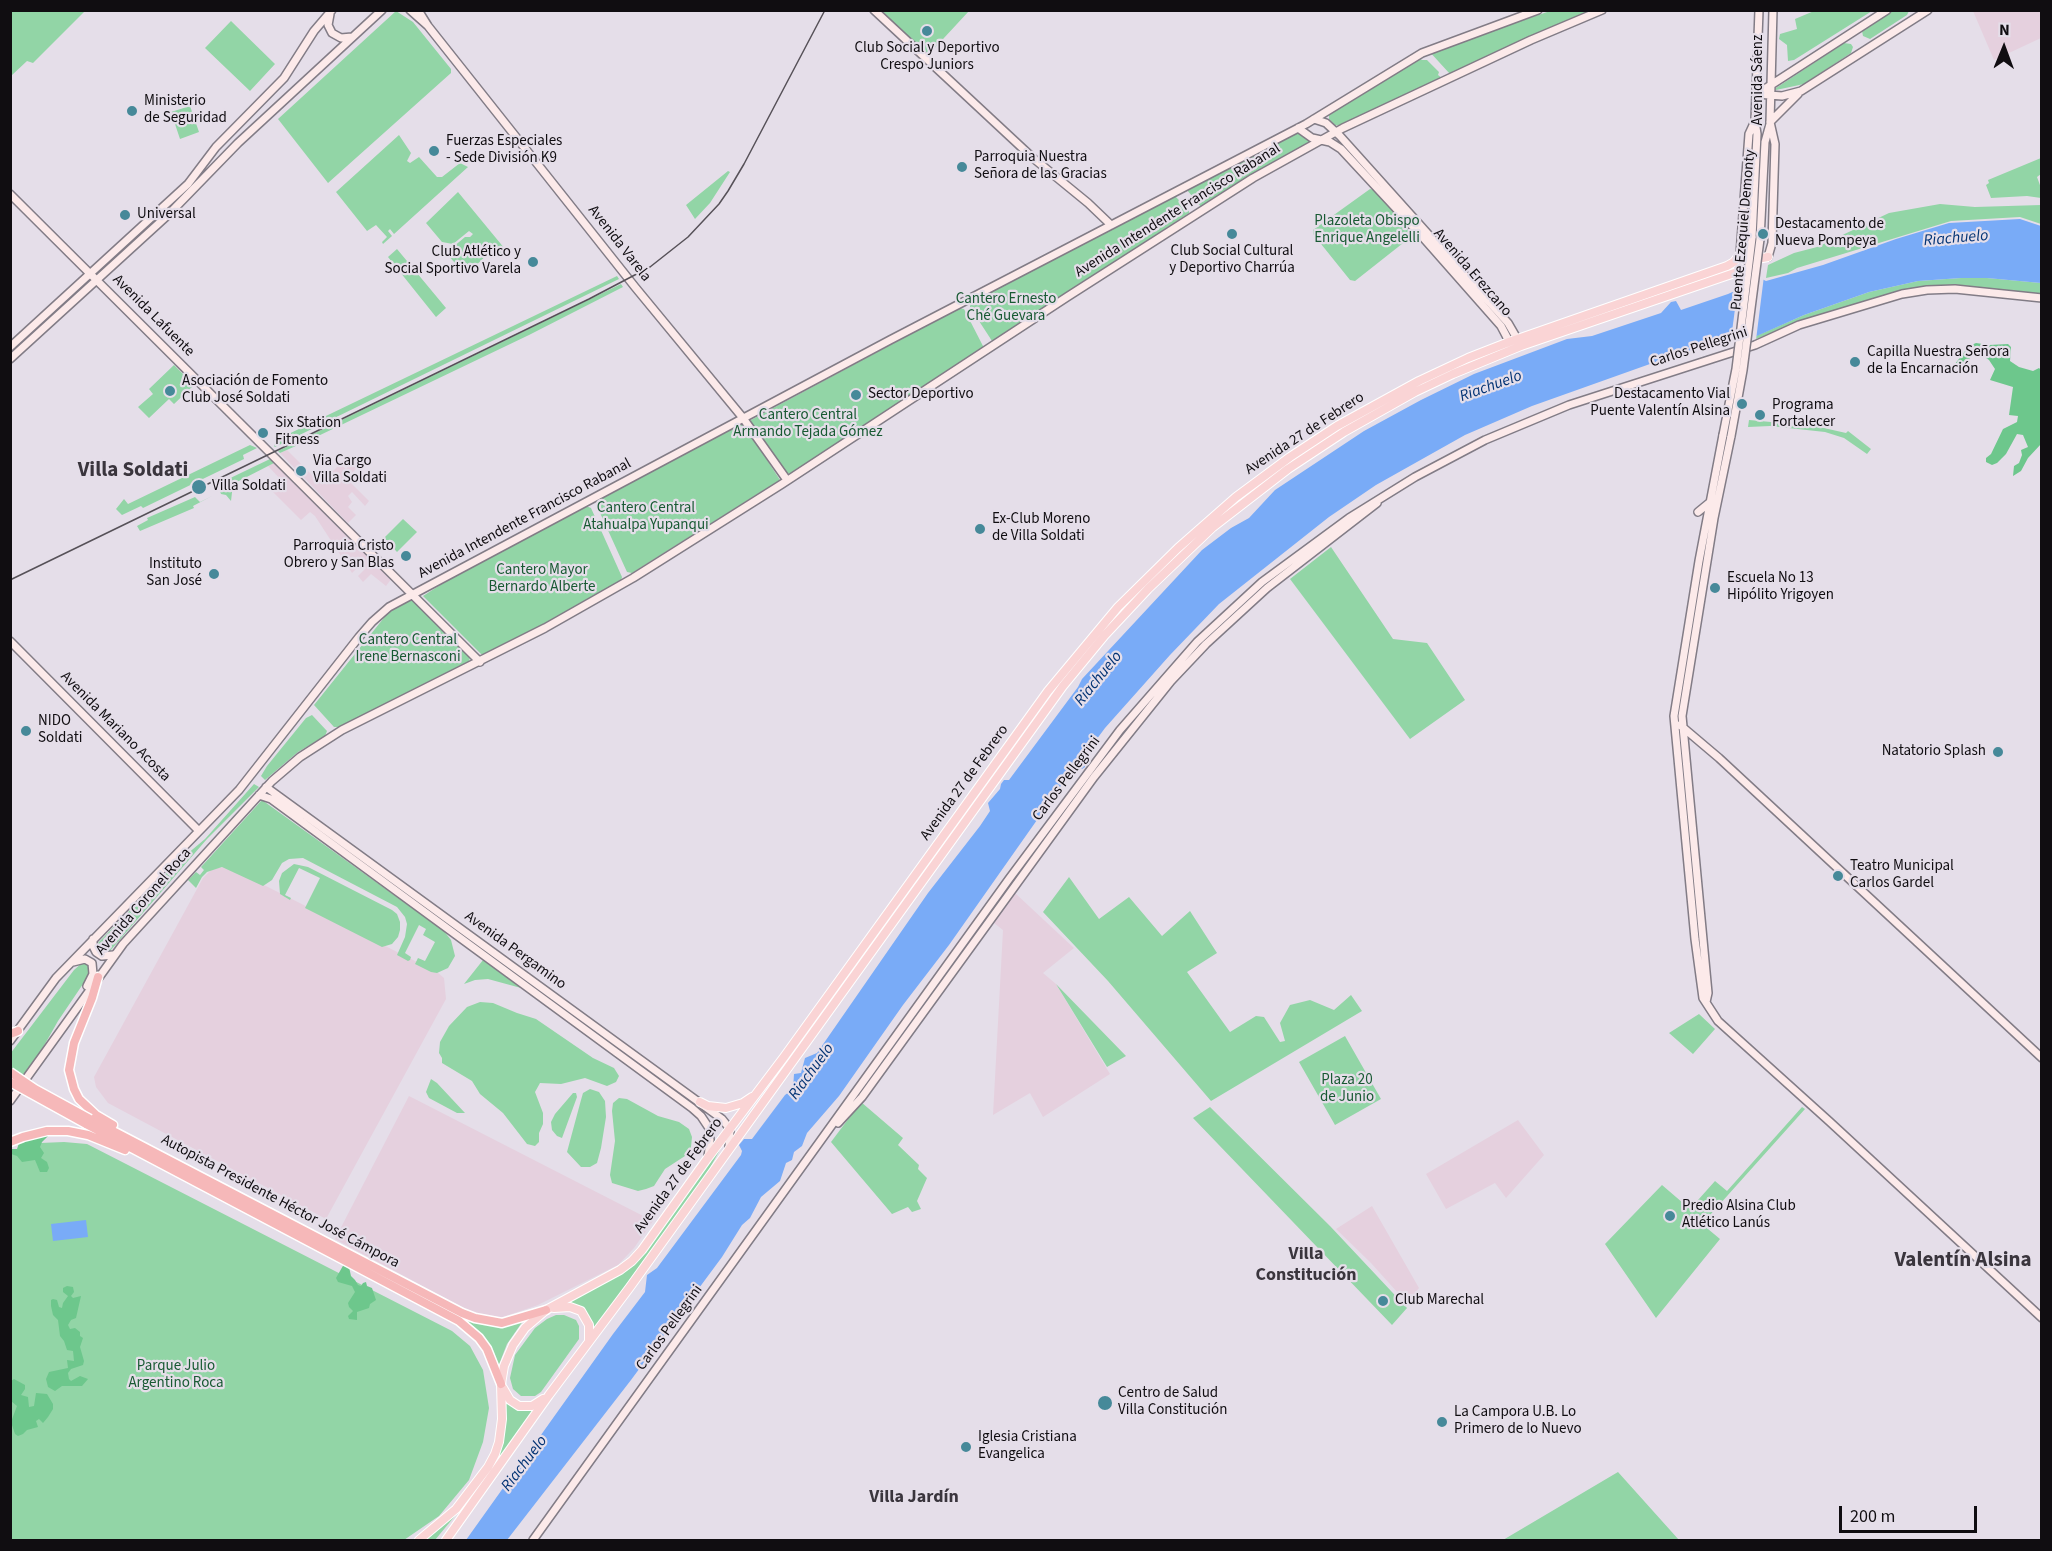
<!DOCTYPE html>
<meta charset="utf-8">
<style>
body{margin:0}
#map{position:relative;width:2052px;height:1551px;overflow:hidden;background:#e5dee9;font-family:"Source Sans 3",sans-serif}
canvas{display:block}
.frame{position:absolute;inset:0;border:12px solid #100d11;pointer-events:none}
.north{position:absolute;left:1974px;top:18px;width:60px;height:60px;-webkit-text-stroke:4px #e5dee9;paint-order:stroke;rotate:1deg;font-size:16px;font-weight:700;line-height:24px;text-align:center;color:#100d11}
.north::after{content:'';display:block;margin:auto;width:21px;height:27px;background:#100d11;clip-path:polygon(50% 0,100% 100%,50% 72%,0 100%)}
.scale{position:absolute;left:1839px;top:1506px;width:138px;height:27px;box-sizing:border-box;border:3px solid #100d11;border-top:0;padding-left:8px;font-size:18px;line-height:21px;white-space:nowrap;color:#100d11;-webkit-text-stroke:4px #e5dee9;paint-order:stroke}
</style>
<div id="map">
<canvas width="2052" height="1551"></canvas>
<div class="frame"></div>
<div class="north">N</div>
<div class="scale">200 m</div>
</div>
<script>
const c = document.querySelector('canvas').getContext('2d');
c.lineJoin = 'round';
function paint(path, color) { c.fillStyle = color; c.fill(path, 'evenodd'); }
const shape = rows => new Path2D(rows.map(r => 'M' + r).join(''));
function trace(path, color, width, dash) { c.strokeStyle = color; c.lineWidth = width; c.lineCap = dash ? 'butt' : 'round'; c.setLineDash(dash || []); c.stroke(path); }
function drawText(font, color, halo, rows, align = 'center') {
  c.font = font + ' "Source Sans 3",sans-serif'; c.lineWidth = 4.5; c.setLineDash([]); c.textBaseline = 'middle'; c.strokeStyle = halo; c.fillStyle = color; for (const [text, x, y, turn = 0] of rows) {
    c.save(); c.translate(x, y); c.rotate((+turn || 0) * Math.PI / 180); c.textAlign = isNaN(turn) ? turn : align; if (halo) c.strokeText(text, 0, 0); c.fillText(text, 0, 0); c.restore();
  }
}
const commercial = shape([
 [1973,11,2041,11,2041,38,1994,60],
 [287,450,312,475,316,471,320,475,325,470,330,474,340,464,346,469,351,463,357,468,352,473,356,477,351,483,369,501,365,506,352,492,348,496,352,502,348,507,356,515,348,523,280,453],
 [274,463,392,578,386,586,371,574,363,582,358,576,366,568,361,564,352,573,315,516,310,512,301,520,272,491,282,481,268,466],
 [224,867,234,870,437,972,444,978,446,999,326,1219,108,1103,96,1087,94,1077,203,878,212,869],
 [1015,893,1074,948,1043,973,1056,984,1110,1074,1043,1117,1030,1093,993,1115,1003,930,994,923],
 [409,1096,653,1221,634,1248,618,1265,538,1305,500,1318,477,1315,458,1307,447,1299,335,1239],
 [1518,1120,1544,1155,1506,1198,1495,1183,1446,1209,1426,1174],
 [1372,1206,1419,1288,1407,1303,1371,1263,1336,1229]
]);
const green = shape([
 [10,11,11,10,85,11,33,63,27,61,11,76],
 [396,11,413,22,451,69,451,73,328,183,278,119],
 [880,11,969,11,931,52,926,52],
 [1550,11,1592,11,1450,74,1428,50,1432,52],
 [1814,11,1872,11,1794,60,1788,61,1787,45,1779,39,1780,34,1797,29,1795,19],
 [1891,11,1909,11,1907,15,1870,39,1863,36,1862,31,1864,28],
 [231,21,275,64,250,91,205,48],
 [1844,43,1851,44,1853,47,1851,53,1804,84,1776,90,1776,88],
 [1419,58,1422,60,1427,60,1439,72,1438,75,1442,78,1342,126,1335,125,1329,119,1329,113],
 [190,106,199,132,180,139,171,112],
 [1298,131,1311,139,1311,141,1201,207,1187,190],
 [399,135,411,153,407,161,410,163,419,157,437,177,442,177,460,163,468,167,394,234,390,229,388,231,392,236,383,244,382,242,387,237,376,225,367,231,336,192],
 [2041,158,2041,174,2037,177,2041,188,2041,198,2027,196,1991,198,1986,185,1989,183,1988,180],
 [728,171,730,172,710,203,695,219,686,205],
 [1370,189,1375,190,1413,231,1412,236,1355,281,1350,280,1313,234,1313,230],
 [458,192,505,249,497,257,491,251,468,273,463,272,446,253,465,237,470,237,473,234,469,231,453,244,442,242,426,223],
 [1173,197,1176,197,1189,211,1189,213,996,341,992,341,970,307,970,305,987,296,994,290],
 [1940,204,1975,207,2041,205,2041,224,2020,217,1951,221,1797,268,1788,273,1766,278,1768,265,1794,253,1817,247,1889,213],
 [397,249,446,308,436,317,388,257],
 [617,276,619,279,275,447,274,446,276,440],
 [1961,278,1987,278,2041,283,2041,295,1937,288,1796,323,1756,339,1756,336,1804,315,1869,292,1918,281],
 [621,284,623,287,529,335,316,437,280,453,278,451],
 [959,308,964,309,984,348,792,474,786,473,750,423,751,420],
 [174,365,194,385,174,404,169,399,149,418,138,407,153,394,149,389],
 [1749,420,1815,426,1846,433,1848,431,1871,449,1867,454,1844,438,1825,432,1770,426,1748,427],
 [740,424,745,426,780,480,632,573,627,572,596,504,597,501],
 [250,445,257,448,243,455,244,459,143,508,141,506,122,515,116,509,124,499,128,504],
 [270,459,274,463,233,484,231,501,226,495,221,494,220,491,223,489,220,483],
 [212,496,193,506,194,508,140,531,137,526,148,520,147,518,195,497,200,502],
 [586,506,591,508,622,577,621,581,555,623,547,623,485,654,481,654,423,596,448,580],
 [403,519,417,532,397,552,384,538],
 [1331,547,1393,639,1427,643,1465,700,1410,739,1290,579],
 [409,599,413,600,470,657,469,662,339,727,334,727,314,705,387,614],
 [312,715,327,731,325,736,298,752,265,780,261,776,267,766,306,718],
 [254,784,259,787,207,839,110,951,99,951,98,943,174,865,205,839],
 [262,800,444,931,451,940,455,956,448,968,437,973,431,972,415,964,418,958,425,961,435,942,423,935,426,929,419,925,405,953,411,957,410,960,408,961,397,955,405,937,407,924,405,917,397,907,303,858,289,859,282,863,272,880,263,886,222,867,207,872,202,877,196,888,188,880,196,872,200,875,204,870,201,867],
 [294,864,308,867,392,910,397,914,400,922,400,930,398,937,392,944,382,947,305,908,320,878,299,868,285,895,291,898,290,900,280,894,279,881,282,873],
 [1069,877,1099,919,1129,897,1162,936,1190,911,1217,953,1187,972,1230,1032,1256,1016,1264,1017,1280,1042,1285,1041,1280,1023,1290,1005,1310,1000,1334,1010,1351,995,1362,1011,1211,1101,1108,981,1043,912],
 [483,960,521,988,488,979,475,980,464,984],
 [83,962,90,963,93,974,83,984,58,1021,41,1051,11,1091,10,1054,74,970],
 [1056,984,1126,1056,1107,1067],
 [480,1002,493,1003,517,1013,536,1019,593,1058,614,1068,619,1076,616,1082,607,1086,585,1078,561,1084,540,1083,535,1092,543,1113,543,1124,539,1133,539,1142,535,1146,527,1144,503,1113,480,1094,472,1081,442,1063,442,1058,439,1053,440,1042,449,1026,467,1007],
 [1699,1014,1715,1029,1693,1054,1669,1033],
 [1345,1036,1381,1099,1335,1125,1299,1062],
 [431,1079,437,1083,465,1113,457,1113,429,1098,426,1092],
 [590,1089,599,1092,605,1101,606,1117,601,1148,597,1163,590,1167,581,1167,567,1152,581,1100,583,1093],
 [573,1093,576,1093,577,1097,562,1138,557,1136,552,1130,551,1122,555,1114],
 [619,1098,627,1099,658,1116,679,1122,689,1129,692,1137,691,1147,685,1156,665,1169,654,1186,646,1189,638,1191,612,1183,610,1175,615,1141,612,1111,613,1103],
 [861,1102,903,1138,898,1145,919,1165,918,1169,927,1178,917,1201,921,1209,912,1212,908,1207,892,1214,831,1142],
 [1210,1107,1330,1226,1407,1308,1392,1325,1193,1118],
 [1802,1107,1805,1109,1702,1224,1720,1239,1656,1318,1605,1244,1662,1185,1690,1209,1715,1181,1727,1191],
 [727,1137,706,1175,591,1333,588,1319,560,1305,625,1270],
 [64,1142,87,1144,452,1331,470,1346,483,1370,489,1408,483,1442,469,1480,439,1516,404,1540,11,1540,10,1155,40,1143],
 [456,1314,490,1325,503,1325,523,1321,507,1344,498,1367,484,1338,475,1328],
 [556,1315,564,1315,576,1320,579,1326,579,1339,541,1392,535,1396,521,1396,513,1389,510,1378,515,1355,535,1328,547,1319],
 [504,1395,512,1405,540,1404,484,1481,435,1540,425,1540,455,1513,496,1457],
 [1618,1472,1679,1540,1503,1540]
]);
const forest = shape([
 [1976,343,1989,345,2008,344,2011,347,2010,361,2019,367,2033,371,2039,368,2041,370,2041,444,2028,458,2021,471,2013,476,2014,466,2019,463,2022,455,2021,450,2028,447,2023,435,2017,434,2006,454,1997,463,1992,465,1986,462,1986,458,1991,454,2003,429,2017,422,2018,416,2009,415,2013,387,1990,380,1995,369,1989,360,1977,352,1970,355,1969,363,1973,370,1968,372,1965,369,1959,369,1955,364,1969,346],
 [45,1134,48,1136,42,1142,40,1147,44,1153,41,1158,47,1162,49,1168,47,1172,40,1172,35,1160,22,1162,17,1156,11,1154,10,1149,17,1149,20,1140],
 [344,1264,349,1267,351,1276,355,1280,358,1285,361,1286,363,1283,366,1282,367,1286,372,1288,376,1300,370,1304,369,1308,357,1312,357,1320,349,1319,348,1316,353,1311,349,1307,348,1303,355,1292,352,1286,338,1282,336,1278],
 [67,1286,73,1287,74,1292,71,1296,73,1298,81,1296,76,1318,71,1320,68,1325,70,1329,75,1328,80,1332,80,1336,83,1338,80,1347,84,1361,83,1365,71,1369,68,1373,69,1379,71,1381,80,1376,88,1379,82,1386,62,1386,55,1391,48,1387,46,1379,49,1372,68,1368,67,1360,74,1361,73,1351,67,1350,64,1341,60,1336,58,1320,53,1315,51,1306,51,1300,53,1299,57,1300,59,1307,62,1308,63,1303,68,1296,63,1292,63,1288],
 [14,1379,25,1385,25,1389,21,1395,28,1397,29,1407,34,1406,36,1393,47,1394,53,1404,53,1409,48,1417,43,1423,39,1419,36,1421,38,1427,27,1430,23,1434,18,1436,15,1434,11,1422,17,1406,11,1401,11,1381]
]);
const water = shape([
 [2020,219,2041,226,2041,283,1987,278,1961,278,1918,281,1869,292,1804,315,1750,339,1728,344,1703,347,1678,354,1532,406,1465,435,1376,485,1329,517,1219,604,1170,655,1105,728,1082,759,1085,767,1082,769,1075,766,949,945,903,1005,839,1096,807,1133,802,1146,794,1152,792,1160,786,1163,780,1181,761,1197,750,1218,742,1225,722,1257,631,1380,507,1540,466,1540,613,1334,645,1292,647,1275,657,1268,741,1155,742,1151,739,1145,744,1139,752,1139,785,1095,793,1089,794,1074,801,1073,805,1058,817,1053,928,893,980,826,990,811,988,803,1000,789,1001,784,1004,780,1009,780,1078,687,1082,679,1202,550,1231,528,1249,518,1275,490,1364,431,1421,400,1474,374,1567,339,1592,336,1661,313,1671,302,1676,301,1681,310,1728,294,1757,281,1760,278,1766,281,1823,265,1896,239,1949,223],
 [86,1220,88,1237,53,1241,51,1224]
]);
const pier = shape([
 [1760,275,1764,276,1756,340,1730,347,1738,286]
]);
const secondary = shape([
 [410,10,428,26],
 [418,10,428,26,635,287,743,418,787,480],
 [874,10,1033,158,1088,203,1111,225],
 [330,14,328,25,332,33,341,38,352,37],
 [1757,94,1782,96,1801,91,1928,10],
 [1757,94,1887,10],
 [1314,119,1326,123,1340,136,1508,323,1519,342],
 [1770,122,1798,94],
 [1298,128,1312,138,1330,142,1341,149,1419,233,1501,326,1511,345],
 [10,194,480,662],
 [1752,238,1757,134,1755,121],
 [1760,239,1765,142,1770,124],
 [1740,254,1749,134,1755,121,1759,10],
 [1768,257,1772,243,1775,144,1770,122,1773,10],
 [10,347,188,184,216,147,284,78,314,31,332,10],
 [10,359,169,214,238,143,382,10],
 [1723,435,1699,561,1674,716,1695,939,1703,998,1718,1021,1830,1122,2042,1318],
 [1698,512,1709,503],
 [10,641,199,831],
 [1680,725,1719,758,2042,1058],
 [266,787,722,1119,730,1129,729,1148],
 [259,795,271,799,692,1108,701,1116,709,1128,710,1140,708,1157],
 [93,939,93,946,96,952,102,956,113,955],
 [73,962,85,959,92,963,93,974,87,986],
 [1706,1002,1708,993,1682,716,1714,518,1731,436],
 [10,1041,56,978,239,790,359,637,372,622,389,607,890,340,1306,124,1422,53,1538,10],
 [10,1101,123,944,272,781,300,757,342,730,545,628,633,578,782,484,1067,297,1253,178,1343,128,1531,40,1602,10],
 [838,1123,862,1097,1094,777,1171,681,1206,644,1267,588,1377,503],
 [533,1540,1009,879,1120,730,1197,642,1262,582,1349,518,1415,477,1485,440,1569,405,1755,345,1799,325,1902,294,1927,290,1955,289,2042,298]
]);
const primary = shape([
 [700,1102,708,1106,726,1108,743,1103,752,1097],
 [554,1308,570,1307,581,1311,589,1325,589,1341],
 [503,1388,510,1400,519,1406,532,1406,543,1399],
 [419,1540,456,1509,488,1467,495,1454,499,1442,502,1419,501,1384,504,1366,513,1345,525,1328,546,1310,620,1270,632,1261,642,1250,707,1159,784,1057,1048,691,1118,607,1178,548,1236,497,1290,457,1337,426,1419,381,1468,358,1509,342,1727,266,1734,262,1740,254,1741,257,1746,261,1768,257],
 [446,1540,549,1395,630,1287,1063,686,1105,635,1148,589,1213,527,1288,469,1344,432,1415,392,1453,374,1521,346,1752,267]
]);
const highway = shape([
 [98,977,92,998,74,1043,69,1070,74,1089,79,1099,96,1115,113,1125],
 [10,1034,18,1031],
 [90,1119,462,1313,475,1318,502,1323,546,1310],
 [86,1124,459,1321,479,1338,487,1349,501,1384],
 [10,1142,23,1137,47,1131,68,1131,88,1135,125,1150]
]);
const rail = shape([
 [10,580,589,299,650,267,688,237,719,204,728,191,744,164,825,10]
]);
const secondaryBridge = shape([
 [1723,435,1736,369,1752,238],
 [1731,436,1743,370,1760,239]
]);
const highwayBridge = shape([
 [10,1072,35,1089,90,1119],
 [10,1082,86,1124]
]);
const markers = [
 [927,31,6,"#468999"],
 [132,111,6,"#468999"],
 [434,151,6,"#468999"],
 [962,167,6,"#468999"],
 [125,215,6,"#468999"],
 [1232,234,6,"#468999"],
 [1763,234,6,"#468999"],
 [533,262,6,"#468999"],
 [1855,362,6,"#468999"],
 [170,391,6,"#468999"],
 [856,395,6,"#468999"],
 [1742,404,6,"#468999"],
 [1760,415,6,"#468999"],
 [263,433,6,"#468999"],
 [301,471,6,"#468999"],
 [199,487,8,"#468999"],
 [980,529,6,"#468999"],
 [406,556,6,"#468999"],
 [214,574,6,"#468999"],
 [1715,588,6,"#468999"],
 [26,731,6,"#468999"],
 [1998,752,6,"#468999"],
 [1838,876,6,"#468999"],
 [1670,1216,6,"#468999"],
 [1383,1301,6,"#468999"],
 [1105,1403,8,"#468999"],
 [1442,1422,6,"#468999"],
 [966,1447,6,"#468999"]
];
const poiNames = [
 ["Club Social y Deportivo",927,49,"center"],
 ["Crespo Juniors",927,66,"center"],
 ["Ministerio",144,102],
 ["de Seguridad",144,119],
 ["Fuerzas Especiales",446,142],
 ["- Sede División K9",446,159],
 ["Parroquia Nuestra",974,158],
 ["Señora de las Gracias",974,175],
 ["Universal",137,215],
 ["Destacamento de",1775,225],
 ["Nueva Pompeya",1775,242],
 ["Club Social Cultural",1232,252,"center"],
 ["y Deportivo Charrúa",1232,269,"center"],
 ["Club Atlético y",521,253,"right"],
 ["Social Sportivo Varela",521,270,"right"],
 ["Capilla Nuestra Señora",1867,353],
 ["de la Encarnación",1867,370],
 ["Asociación de Fomento",182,382],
 ["Club José Soldati",182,399],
 ["Sector Deportivo",868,395],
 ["Destacamento Vial",1730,395,"right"],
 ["Puente Valentín Alsina",1730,412,"right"],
 ["Programa",1772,406],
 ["Fortalecer",1772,423],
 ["Six Station",275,424],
 ["Fitness",275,441],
 ["Via Cargo",313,462],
 ["Villa Soldati",313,479],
 ["Villa Soldati",212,487],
 ["Ex-Club Moreno",992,520],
 ["de Villa Soldati",992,537],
 ["Parroquia Cristo",394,547,"right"],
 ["Obrero y San Blas",394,564,"right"],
 ["Instituto",202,565,"right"],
 ["San José",202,582,"right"],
 ["Escuela No 13",1727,579],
 ["Hipólito Yrigoyen",1727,596],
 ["NIDO",38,722],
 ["Soldati",38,739],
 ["Natatorio Splash",1986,752,"right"],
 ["Teatro Municipal",1850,867],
 ["Carlos Gardel",1850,884],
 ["Predio Alsina Club",1682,1207],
 ["Atlético Lanús",1682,1224],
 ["Club Marechal",1395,1301],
 ["Centro de Salud",1118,1394],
 ["Villa Constitución",1118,1411],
 ["La Campora U.B. Lo",1454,1413],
 ["Primero de lo Nuevo",1454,1430],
 ["Iglesia Cristiana",978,1438],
 ["Evangelica",978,1455]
];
const streetNames = [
 ["Avenida Sáenz",1759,80,-90],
 ["Avenida Intendente Francisco Rabanal",1178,211,-32],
 ["Puente Ezequiel Demonty",1744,230,-85],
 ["Avenida Varela",619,244,52],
 ["Avenida Erezcano",1472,273,49],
 ["Avenida Lafuente",153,316,45],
 ["Carlos Pellegrini",1699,348,-18],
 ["Avenida 27 de Febrero",1305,434,-33],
 ["Avenida Intendente Francisco Rabanal",525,519,-28],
 ["Avenida Mariano Acosta",115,727,45],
 ["Carlos Pellegrini",1067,779,-53],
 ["Avenida 27 de Febrero",965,783,-54],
 ["Avenida Coronel Roca",144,902,-49],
 ["Avenida Pergamino",515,951,36],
 ["Avenida 27 de Febrero",679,1176,-54],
 ["Autopista Presidente Héctor José Cámpora",280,1202,28],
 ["Carlos Pellegrini",670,1328,-54]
];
const parkNames = [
 ["Plazoleta Obispo",1367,222],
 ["Enrique Angelelli",1367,239],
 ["Cantero Ernesto",1006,300],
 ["Ché Guevara",1006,317],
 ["Cantero Central",808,416],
 ["Armando Tejada Gómez",808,433],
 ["Cantero Central",646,509],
 ["Atahualpa Yupanqui",646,526],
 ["Cantero Mayor",542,571],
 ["Bernardo Alberte",542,588],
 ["Cantero Central",408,641],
 ["Irene Bernasconi",408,658],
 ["Plaza 20",1347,1081],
 ["de Junio",1347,1098],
 ["Parque Julio",176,1367],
 ["Argentino Roca",176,1384]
];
const waterNames = [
 ["Riachuelo",1956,239,-5],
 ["Riachuelo",1491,387,-20],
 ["Riachuelo",1099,679,-51],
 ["Riachuelo",812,1072,-54],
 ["Riachuelo",525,1464,-53]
];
const quarterNames = [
 ["Villa",1306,1255],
 ["Constitución",1306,1276],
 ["Villa Jardín",914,1498]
];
const districtNames = [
 ["Villa Soldati",133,471],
 ["Valentín Alsina",1963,1261]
];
paint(commercial, '#e5d0de');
paint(green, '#92d5a6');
paint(forest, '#6dc78c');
paint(water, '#79abf7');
paint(pier, '#e5dee9');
trace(secondary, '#827c86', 10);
trace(primary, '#fff', 10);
trace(highway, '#fff', 11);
trace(secondary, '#fceaea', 7);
trace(primary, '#fad4d5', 8);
trace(highway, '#f6b8b9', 8);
trace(rail, '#565158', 1.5);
trace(secondaryBridge, '#827c86', 10, []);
trace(highwayBridge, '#fff', 11, []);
trace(secondaryBridge, '#fceaea', 7);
trace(highwayBridge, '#f6b8b9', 8);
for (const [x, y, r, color] of markers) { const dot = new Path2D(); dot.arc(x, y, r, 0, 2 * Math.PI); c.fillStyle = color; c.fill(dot); trace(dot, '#e5dee9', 2); }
drawText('15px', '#100d11', '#e5dee9', poiNames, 'left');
drawText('15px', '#100d11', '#e5dee9', streetNames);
drawText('15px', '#185a33', '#e5dee9', parkNames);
drawText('italic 16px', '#033374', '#e5dee9', waterNames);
drawText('bold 18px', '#3a353d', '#e5dee9', quarterNames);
drawText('bold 21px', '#3a353d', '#e5dee9', districtNames);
</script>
